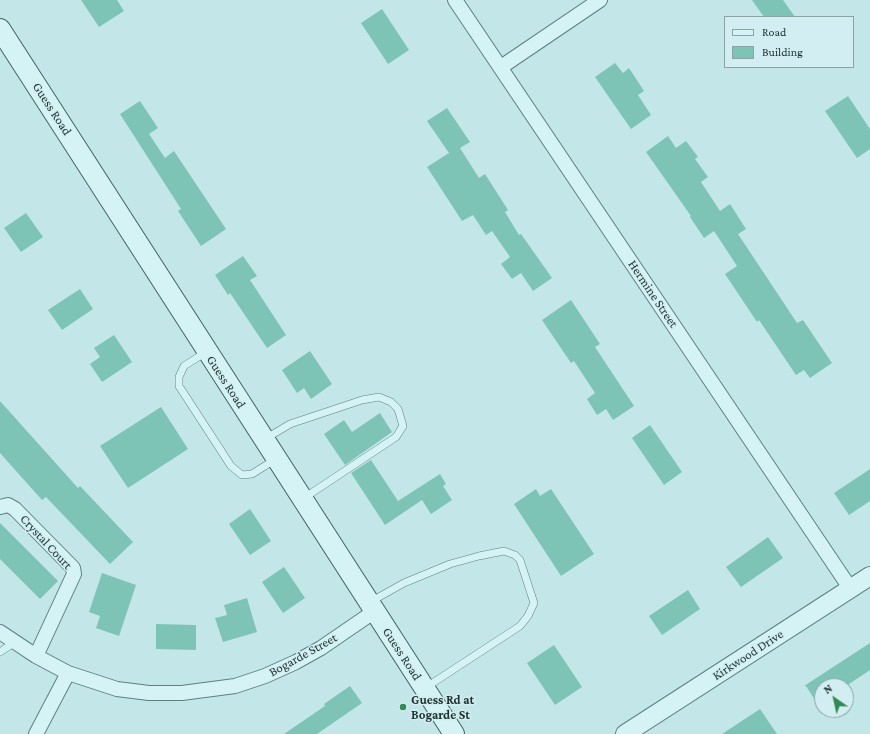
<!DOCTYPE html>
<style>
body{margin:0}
#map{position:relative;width:870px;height:734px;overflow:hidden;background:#c3e6e9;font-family:"Crimson Pro",serif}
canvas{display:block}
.legend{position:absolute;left:724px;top:16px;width:130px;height:52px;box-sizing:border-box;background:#d2eef2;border:1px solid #8aa3a5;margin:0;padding:5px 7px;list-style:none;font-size:12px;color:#1e3331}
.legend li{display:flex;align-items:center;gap:8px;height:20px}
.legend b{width:20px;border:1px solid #8aa3a5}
.north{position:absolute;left:814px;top:678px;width:40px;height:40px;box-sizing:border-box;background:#d2eef2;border:1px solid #8aa3a5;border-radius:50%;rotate:326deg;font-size:11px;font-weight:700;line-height:16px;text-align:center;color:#1e3331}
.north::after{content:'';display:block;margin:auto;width:14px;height:18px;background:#328b54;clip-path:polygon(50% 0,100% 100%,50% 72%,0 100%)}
</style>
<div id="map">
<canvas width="870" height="734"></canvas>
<ul class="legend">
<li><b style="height:5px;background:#d5f2f5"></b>Road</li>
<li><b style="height:11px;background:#7dc4b6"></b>Building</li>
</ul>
<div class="north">N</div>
</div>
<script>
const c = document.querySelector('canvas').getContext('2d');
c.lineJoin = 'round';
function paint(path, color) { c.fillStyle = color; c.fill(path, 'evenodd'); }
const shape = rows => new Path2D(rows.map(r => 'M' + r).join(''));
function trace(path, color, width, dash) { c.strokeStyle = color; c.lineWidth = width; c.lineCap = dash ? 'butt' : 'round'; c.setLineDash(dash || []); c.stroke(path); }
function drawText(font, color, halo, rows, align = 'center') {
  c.font = font + ' "Crimson Pro",serif'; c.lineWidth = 3; c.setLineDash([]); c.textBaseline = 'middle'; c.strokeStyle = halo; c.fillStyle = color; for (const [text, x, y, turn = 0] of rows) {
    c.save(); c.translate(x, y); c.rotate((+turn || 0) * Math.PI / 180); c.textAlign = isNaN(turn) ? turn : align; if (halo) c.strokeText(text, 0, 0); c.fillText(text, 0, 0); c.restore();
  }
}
const building = shape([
 [81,0,117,0,124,11,99,27],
 [752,0,783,0,795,17,764,17],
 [382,9,409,50,388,64,361,23],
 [615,63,623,73,629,68,644,91,638,95,651,115,631,129,595,77],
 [848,96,870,129,870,149,857,158,825,111],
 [140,101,158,128,149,134,165,158,174,151,226,229,201,246,178,211,181,209,120,114],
 [447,108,470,142,460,148,479,178,485,174,508,210,505,212,519,235,521,234,552,278,533,291,521,273,512,279,501,264,510,257,492,231,486,235,473,215,462,221,427,167,449,153,427,121],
 [668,136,676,148,686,141,698,157,695,159,708,177,701,182,720,211,730,204,746,229,738,234,797,323,803,320,832,363,810,378,804,370,796,375,759,320,757,322,725,274,737,266,714,231,704,238,690,217,691,216,646,152],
 [26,213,43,237,21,252,4,228],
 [243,256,257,276,250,280,286,335,267,348,230,293,228,295,215,275],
 [80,289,93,309,62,330,48,310],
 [571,300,600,344,595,347,634,406,613,420,606,409,597,415,587,399,595,393,574,361,571,363,542,320],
 [114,335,132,362,102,382,90,364,100,357,94,348],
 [310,351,332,384,311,399,304,388,297,393,282,370],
 [0,401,78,488,80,486,133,542,110,564,46,497,42,500,0,453],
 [161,407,188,449,128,488,100,446],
 [380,413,392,432,345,465,324,434,344,420,352,432],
 [650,425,682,472,664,485,632,438],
 [371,460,398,501,440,474,446,484,443,486,452,500,431,514,422,500,385,525,351,473],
 [870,469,870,501,849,515,834,493],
 [536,489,540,496,551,489,594,554,561,576,514,504],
 [250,509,271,541,250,555,229,524],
 [0,523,58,581,40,599,0,559],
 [768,537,783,558,741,587,726,567],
 [284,567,305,598,283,613,262,582],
 [102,573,136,585,119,636,96,628,100,616,89,612],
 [688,590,700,609,662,635,649,616],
 [247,598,257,632,223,642,215,618,227,615,224,605],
 [156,624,196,625,196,650,156,649],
 [870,643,870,670,846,686,822,686,822,711,806,686,804,686],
 [554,645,582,687,555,705,527,663],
 [350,686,362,703,317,734,284,734,325,706,324,704],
 [760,709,777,734,722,734]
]);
const service = shape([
 [206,352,184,366,179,377,179,386,231,466,242,475,252,474,276,459],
 [265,439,290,424,362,400,379,397,391,402,398,409,403,426,396,437,304,498],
 [370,602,404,583,450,564,479,556,504,551,515,555,520,560,534,603,528,616,520,626,425,688],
 [0,652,15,642]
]);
const minor = shape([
 [455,0,850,588],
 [501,67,600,0],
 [0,507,8,505,15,509,73,568,74,574,36,656],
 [0,632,36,656,68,673,117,689,149,693,182,693,235,686,265,676,296,662,321,648,375,611],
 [36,734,68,673]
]);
const tertiary = shape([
 [625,734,870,576]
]);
const secondary = shape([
 [0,29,454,734]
]);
const markers = [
 [403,707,4,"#328b54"]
];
const streetNames = [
 ["Guess Road",52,109,57],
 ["Hermine Street",653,294,56],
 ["Guess Road",226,382,57],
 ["Crystal Court",46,542,47],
 ["Guess Road",402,654,57],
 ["Bogarde Street",303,655,-29],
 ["Kirkwood Drive",748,655,-33]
];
const poiNames = [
 ["Guess Rd at",411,700],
 ["Bogarde St",411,715]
];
paint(building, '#7dc4b6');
trace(service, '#5c827f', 8);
trace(minor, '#5c827f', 16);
trace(tertiary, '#5c827f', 20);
trace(secondary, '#3f6460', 22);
trace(service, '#d5f2f5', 7);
trace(minor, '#d5f2f5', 14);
trace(tertiary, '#d5f2f5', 18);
trace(secondary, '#d5f2f5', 20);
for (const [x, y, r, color] of markers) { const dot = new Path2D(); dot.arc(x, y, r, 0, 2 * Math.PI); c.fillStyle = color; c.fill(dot); trace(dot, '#d2eef2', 1.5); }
drawText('13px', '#1e3331', '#d2eef2', streetNames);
drawText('bold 13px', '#1e3331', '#d2eef2', poiNames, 'left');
</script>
